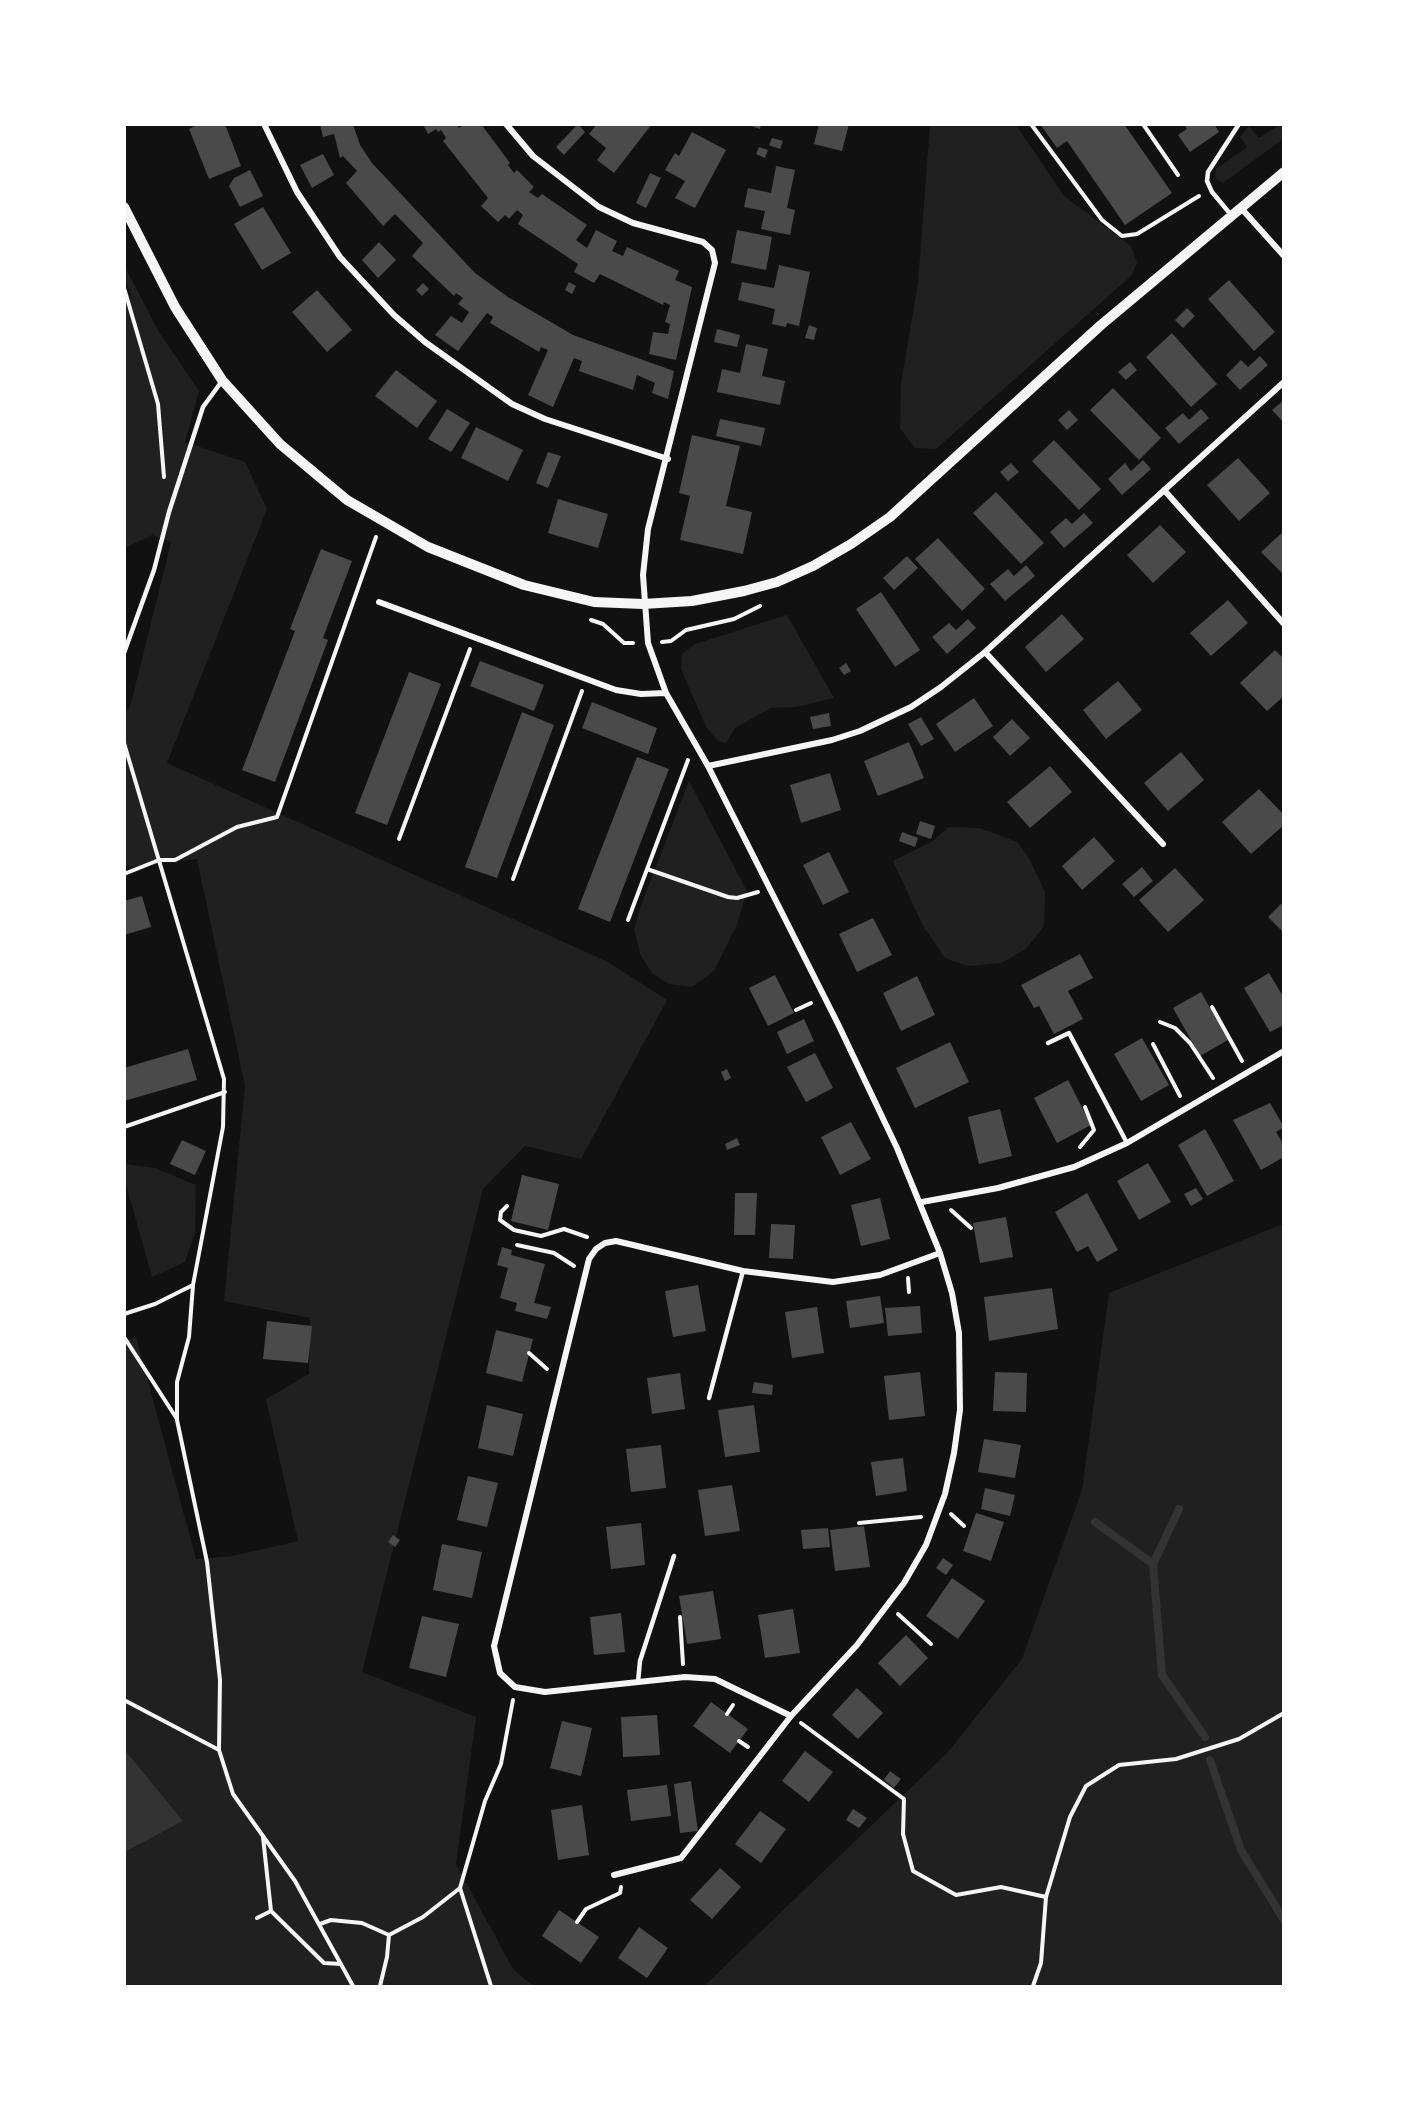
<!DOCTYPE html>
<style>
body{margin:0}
#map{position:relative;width:1408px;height:2111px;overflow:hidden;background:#111;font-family:Ubuntu,sans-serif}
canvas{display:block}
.frame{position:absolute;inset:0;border:126px solid #fff;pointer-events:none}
</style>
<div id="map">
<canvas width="1408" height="2111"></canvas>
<div class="frame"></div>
</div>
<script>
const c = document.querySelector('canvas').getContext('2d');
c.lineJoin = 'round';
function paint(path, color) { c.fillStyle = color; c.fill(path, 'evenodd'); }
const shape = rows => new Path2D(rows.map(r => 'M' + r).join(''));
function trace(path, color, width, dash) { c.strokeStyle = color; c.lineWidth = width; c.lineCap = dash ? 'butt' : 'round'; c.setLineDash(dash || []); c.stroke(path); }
const green = shape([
 [930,125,1016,125,1064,196,1131,246,1137,262,1132,275,936,449,915,448,900,428,901,383,918,283],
 [1279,125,1283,125,1283,139,1223,183,1215,178,1216,169,1247,147,1240,137,1249,126,1259,138],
 [125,267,159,332,199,391,185,442,245,462,267,509,167,763,608,962,667,1000,581,1159,525,1146,483,1189,362,1672,476,1717,456,1864,513,1969,533,1986,125,1986,125,1852,183,1821,125,1750,125,1341,136,1337,196,1559,232,1556,298,1541,266,1399,309,1374,310,1318,224,1301,245,1086,197,859,131,867,125,865,125,711,130,707,171,542,152,535,125,548,124,286,133,301,125,279],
 [787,615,834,698,796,707,771,708,735,728,726,743,718,741,706,727,681,669,682,654,695,644],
 [689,781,747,891,737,924,714,971,692,987,669,984,653,974,641,956,634,930,640,908],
 [949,827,980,828,1017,842,1030,860,1045,892,1044,926,1026,949,1001,963,968,966,945,958,923,926,893,861,931,842],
 [125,1164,155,1168,196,1185,195,1233,185,1262,152,1277,125,1181],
 [1283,1224,1283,1986,704,1986,948,1752,1022,1659,1082,1490,1109,1293]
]);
const water = shape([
 [125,1750,183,1821,125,1852,124,1852]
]);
const stream = shape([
 [1179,1509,1153,1564,1162,1675,1205,1737],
 [1095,1522,1153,1564],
 [1210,1760,1241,1850,1284,1920]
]);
const building = shape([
 [199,124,225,124,241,166,209,179,189,129],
 [320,124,353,124,360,145,372,163,475,273,508,297,573,335,674,371,668,399,652,393,655,383,637,375,633,390,579,371,582,361,574,358,553,407,528,395,548,350,541,347,539,352,490,323,493,317,487,313,458,351,435,335,451,316,462,323,469,312,458,304,463,298,456,293,454,296,412,256,423,243,395,214,383,226,346,183,357,171,343,156,340,158,334,134,323,137],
 [423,124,456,124,459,128,465,124,481,124,510,163,508,165,514,173,517,170,534,187,529,192,538,198,542,194,587,225,576,240,587,248,596,230,617,241,612,251,623,256,627,247,679,271,675,280,692,287,676,360,649,354,653,332,668,334,670,324,665,322,670,305,664,302,663,305,600,274,594,283,574,272,578,264,518,224,523,215,517,210,509,219,505,215,498,222,481,206,488,198,443,141,446,138,441,130,438,132,436,129,428,134],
 [578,124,585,132,564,155,556,147],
 [597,124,652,124,614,173,597,160,606,148,589,134],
 [746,124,761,124,760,129],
 [819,124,849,124,842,151,814,144],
 [1040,124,1124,124,1172,193,1125,225,1067,141,1057,148],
 [1184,124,1214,124,1219,132,1190,152,1178,135,1187,129],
 [692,132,726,150,695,208,675,198,685,181,665,170,675,153,679,156],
 [772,138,783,141,780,149,769,145],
 [759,147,768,150,765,158,756,154],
 [323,154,334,175,312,188,300,165],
 [776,166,795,170,787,208,795,210,790,235,761,229,765,211,744,207,748,188,771,193],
 [250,170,263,196,240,207,229,186,234,178],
 [650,173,661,178,646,208,636,203],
 [263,207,291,253,262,270,234,224],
 [737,230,772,237,766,270,731,263],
 [379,242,396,260,378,278,362,260],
 [779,265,810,272,799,326,787,323,786,327,772,324,775,309,738,300,742,282,774,288],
 [1229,280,1275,332,1254,351,1208,299],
 [569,282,576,286,572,294,565,290],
 [423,283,429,289,422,296,416,290],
 [317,290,352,330,327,352,292,312],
 [1187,308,1195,316,1183,328,1175,320],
 [809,325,817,328,814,340,805,338],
 [717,329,740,335,737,347,714,342],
 [1172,333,1217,384,1191,407,1146,357],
 [746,344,768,349,762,376,785,381,780,405,717,392,722,369,740,373],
 [1260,356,1268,365,1240,390,1226,375,1241,360,1248,367],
 [1130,362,1137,370,1126,380,1118,372],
 [396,370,437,401,417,428,375,396],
 [1113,388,1161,438,1139,460,1090,410],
 [1284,400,1284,423,1272,410],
 [447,409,470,423,451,452,428,439],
 [1201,409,1209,418,1179,444,1165,428,1183,413,1189,420],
 [1069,410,1078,420,1067,430,1058,420],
 [720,419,765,428,761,446,716,436],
 [476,427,523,450,508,481,461,458],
 [692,435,740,446,726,506,752,512,743,554,680,540,690,496,679,493],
 [1054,440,1101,489,1079,510,1032,461],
 [548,452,561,456,548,488,536,483],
 [1238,458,1270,493,1239,521,1207,485],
 [1143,460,1151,469,1122,495,1108,479,1125,463,1131,471],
 [1011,463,1019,472,1008,481,1000,472],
 [996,492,1044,543,1021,564,973,513],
 [558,499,608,514,598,548,548,533],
 [1084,513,1093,523,1064,548,1050,532,1066,518,1072,524],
 [1160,525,1186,552,1153,583,1127,555],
 [1284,531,1284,575,1261,552],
 [938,538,985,589,962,611,915,559],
 [321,549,352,561,323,638,328,640,275,782,242,770,295,631,290,629],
 [907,556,918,568,894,590,883,578],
 [1026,565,1035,576,1005,601,990,584,1008,569,1014,576],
 [881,592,920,650,895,667,856,609],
 [1228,600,1248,623,1211,656,1190,633],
 [1062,614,1084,639,1046,672,1025,647],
 [968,619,976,628,947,654,932,637,949,623,956,630],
 [1275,650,1284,659,1284,696,1267,711,1240,683],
 [480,661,544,685,534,711,470,686],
 [846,663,851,671,844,675,839,668],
 [409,672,441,684,387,825,355,813],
 [1118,681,1142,710,1106,739,1083,710],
 [974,698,993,726,955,752,936,724],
 [592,702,657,728,648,754,582,728],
 [522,712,554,725,497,878,465,867],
 [829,713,831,726,813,729,810,717],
 [921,717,934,739,921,746,908,724],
 [1012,719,1030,738,1010,756,993,737],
 [909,742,924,778,878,796,864,761],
 [1181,752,1204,780,1168,811,1144,783],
 [637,757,669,769,610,922,578,909],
 [1050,766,1072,792,1030,828,1007,802],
 [830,773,841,810,801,823,790,785],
 [1259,789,1284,815,1284,825,1251,854,1222,822],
 [920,821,935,826,931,839,916,834],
 [902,832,918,838,915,847,899,841],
 [1094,837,1115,861,1082,890,1062,866],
 [829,852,849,892,823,905,803,865],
 [1142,867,1153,881,1134,897,1122,884],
 [1175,868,1204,900,1168,932,1139,900],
 [142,896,151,927,124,935,124,901],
 [1284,901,1284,933,1268,917],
 [873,918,892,955,857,972,839,934],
 [1080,954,1093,978,1068,991,1083,1019,1054,1034,1039,1006,1034,1008,1021,985],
 [1269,973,1284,998,1284,1025,1270,1032,1244,988],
 [775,975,794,1013,768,1026,749,988],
 [917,976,935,1015,901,1031,883,993],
 [1201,992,1228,1040,1200,1056,1173,1008],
 [804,1019,814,1041,787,1054,777,1032],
 [1142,1038,1169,1085,1141,1101,1114,1054],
 [950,1042,969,1082,915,1108,896,1068],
 [188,1049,197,1080,124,1101,124,1068],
 [815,1053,833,1088,806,1102,787,1067],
 [727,1069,731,1078,725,1081,721,1072],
 [1068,1080,1091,1125,1057,1143,1034,1098],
 [1270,1103,1284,1127,1276,1132,1284,1145,1284,1157,1261,1170,1233,1120],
 [1000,1109,1012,1156,979,1164,968,1117],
 [851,1122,871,1159,840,1175,821,1137],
 [1205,1129,1234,1181,1207,1196,1178,1145],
 [737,1138,740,1145,727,1150,725,1144],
 [182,1140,206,1151,195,1175,170,1164],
 [1148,1163,1171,1202,1139,1220,1117,1181],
 [522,1175,559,1184,548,1230,511,1221],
 [1196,1188,1203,1199,1191,1206,1184,1194],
 [735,1193,757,1193,755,1235,734,1235],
 [1087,1193,1118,1250,1097,1262,1088,1246,1077,1252,1055,1212],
 [880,1198,890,1239,861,1246,851,1205],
 [1006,1217,1013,1257,980,1263,973,1223],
 [771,1224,795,1225,793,1259,769,1258],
 [502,1247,512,1250,511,1255,545,1264,534,1303,551,1307,547,1319,515,1311,517,1303,500,1298,508,1268,497,1265],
 [698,1285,706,1331,673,1337,665,1291],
 [1052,1288,1058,1329,989,1341,984,1297],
 [880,1296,884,1323,850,1328,846,1301],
 [920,1306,922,1333,888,1336,885,1308],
 [817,1307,824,1353,792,1358,785,1312],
 [267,1321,312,1326,308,1363,263,1359],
 [496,1330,533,1339,522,1382,486,1373],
 [920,1372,925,1416,889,1420,884,1376],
 [995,1372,1027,1373,1026,1412,993,1411],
 [680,1373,685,1409,652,1414,647,1378],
 [754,1382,773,1385,772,1395,752,1393],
 [487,1405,523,1414,513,1456,478,1448],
 [754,1405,760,1452,725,1457,718,1410],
 [984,1439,1021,1445,1015,1478,978,1472],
 [661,1445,666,1488,631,1492,626,1449],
 [903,1458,907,1491,876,1496,871,1462],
 [468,1476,498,1483,487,1527,457,1520],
 [732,1485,740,1531,705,1536,698,1490],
 [985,1488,1015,1495,1010,1516,981,1509],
 [976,1513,1004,1522,991,1561,963,1551],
 [641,1523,645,1565,611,1569,606,1527],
 [864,1526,870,1567,835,1571,830,1530],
 [828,1528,830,1547,803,1549,801,1530],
 [393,1535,400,1540,395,1547,388,1542],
 [442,1544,482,1552,472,1598,433,1590],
 [943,1558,953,1565,946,1575,936,1568],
 [952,1578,985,1601,958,1639,926,1616],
 [713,1591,721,1639,687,1644,679,1596],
 [793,1609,800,1653,765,1658,758,1615],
 [621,1613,625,1652,594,1655,590,1617],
 [422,1616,459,1624,446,1677,409,1668],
 [906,1635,928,1658,900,1686,878,1663],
 [857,1688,883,1713,858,1739,832,1715],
 [711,1702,748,1729,730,1753,693,1726],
 [657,1715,660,1755,623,1757,621,1717],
 [562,1721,592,1728,581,1776,550,1768],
 [805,1751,833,1772,809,1802,782,1781],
 [890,1771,901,1779,894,1788,884,1780],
 [691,1781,698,1831,680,1833,674,1784],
 [667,1785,671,1816,631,1821,627,1790],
 [582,1805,589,1855,558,1860,551,1810],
 [853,1809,867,1818,859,1828,846,1820],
 [760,1811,786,1829,761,1863,735,1844],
 [720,1868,741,1887,712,1919,690,1900],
 [559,1910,599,1937,581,1963,542,1936],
 [639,1927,668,1948,647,1978,618,1958]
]);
const path = shape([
 [1031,124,1102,220,1122,236,1137,234,1199,196],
 [1143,124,1178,175],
 [124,288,158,404,164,477],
 [591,620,603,624,624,643,633,643],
 [662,642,671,641,686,630,734,619,760,606],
 [124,743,224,1079,223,1127,193,1285,189,1337,177,1382,177,1420,207,1562,220,1680,219,1750,233,1794,295,1881,353,1986],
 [399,839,470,649],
 [647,869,728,897,737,898,758,892],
 [124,874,159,860,175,860,237,827,277,817,376,537],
 [513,879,582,691],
 [628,920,688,760],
 [1212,1007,1242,1061],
 [796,1010,811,1003],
 [1160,1022,1175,1028,1190,1043,1213,1078],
 [1153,1044,1180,1096],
 [124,1127,225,1092],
 [1080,1147,1094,1130,1085,1107],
 [507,1206,501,1212,500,1220,514,1230,541,1236,564,1229,587,1237],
 [951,1210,971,1228],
 [517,1245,554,1253,574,1266],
 [908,1278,909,1292],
 [124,1314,155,1304,193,1285],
 [124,1337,177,1419],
 [529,1353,547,1369],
 [951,1514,964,1526],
 [859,1523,921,1517],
 [898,1614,931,1644],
 [680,1617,683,1664],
 [124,1700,219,1750],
 [727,1714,733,1705],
 [801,1723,904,1799,903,1834,913,1871,956,1895,1001,1887,1046,1897],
 [739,1741,748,1747],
 [460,1888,491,1986],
 [271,1911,324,1963,341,1964],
 [257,1918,271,1911,263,1837],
 [577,1922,586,1909,620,1893,621,1887],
 [320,1924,331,1920,362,1923,389,1935,387,1957,380,1986],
 [389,1935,423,1917,460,1888,485,1801,501,1764,513,1700],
 [1033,1986,1041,1963,1046,1897,1070,1817,1086,1786,1119,1765,1176,1759,1239,1739,1284,1713]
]);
const service = shape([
 [1232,216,1212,192,1207,181,1208,172,1239,124],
 [124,653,154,570,169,512,203,407,222,381],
 [1048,1043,1069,1033,1127,1143],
 [709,1398,743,1271],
 [638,1682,640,1661,674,1556]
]);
const minor = shape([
 [264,124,297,192,340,257,394,315,425,342,512,404,545,419,668,459],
 [506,124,533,156,599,207,633,223,703,242,712,250,715,263,712,275,648,529,643,575,648,643,666,693,708,766,838,1024,897,1148,940,1253,952,1293,959,1333,960,1410,954,1453,945,1494,926,1545,904,1583,857,1645,791,1716,681,1858,614,1875],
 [1241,208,1284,256],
 [1164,490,1284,624],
 [379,602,616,690,641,694,666,693],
 [985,652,1163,844],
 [708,766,832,740,860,731,911,707,941,687,985,652,1284,382],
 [922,1202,998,1188,1074,1167,1127,1143,1284,1051],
 [791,1716,715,1679,685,1677,545,1692,515,1687,500,1673,494,1646,589,1259,596,1249,605,1243,616,1241,743,1271,833,1282,880,1275,940,1253]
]);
const tertiary = shape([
 [124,207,175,307,222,380,280,444,347,500,428,547,524,585,594,602,643,604,692,601,744,591,777,582,813,566,851,544,890,517,1101,325,1284,172]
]);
paint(green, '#202020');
paint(water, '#333');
trace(stream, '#333', 8);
paint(building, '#4a4a4a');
trace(path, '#f5f5f5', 4);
trace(service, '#f5f5f5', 4.5);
trace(minor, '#f5f5f5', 6);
trace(tertiary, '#f5f5f5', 10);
</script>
